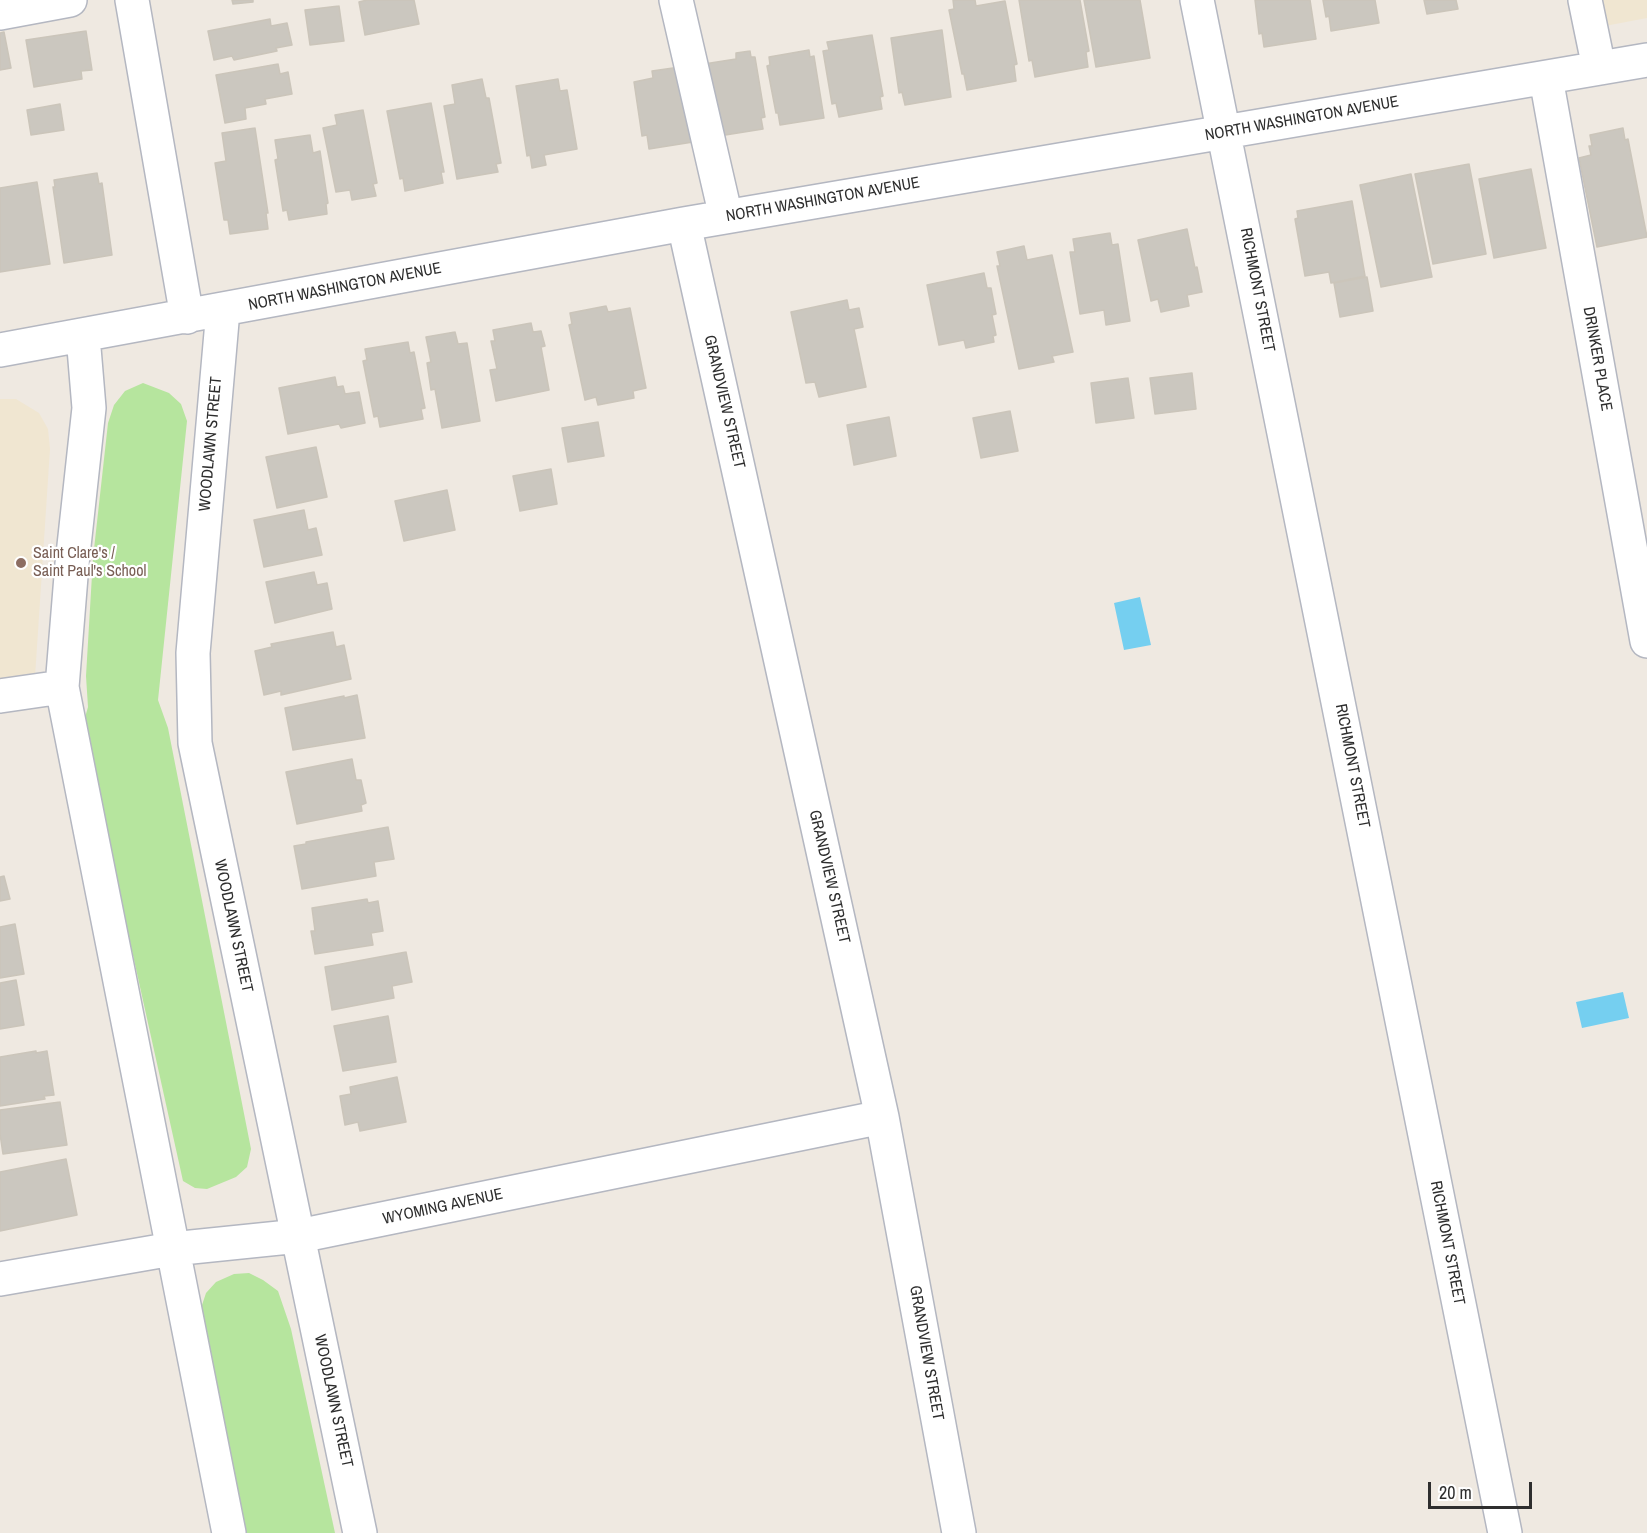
<!DOCTYPE html>
<style>
body{margin:0}
#map{position:relative;width:1647px;height:1533px;overflow:hidden;background:#efe9e1;font-family:"Archivo Narrow",sans-serif}
canvas{display:block}
.scale{position:absolute;left:1428px;top:1482px;width:104px;height:27px;box-sizing:border-box;border:3px solid #2e2e2e;border-top:0;padding-left:8px;font-size:18px;line-height:21px;white-space:nowrap;color:#2e2e2e;-webkit-text-stroke:4px #fff;paint-order:stroke}
</style>
<div id="map">
<canvas width="1647" height="1533"></canvas>
<div class="scale">20 m</div>
</div>
<script>
const c = document.querySelector('canvas').getContext('2d');
c.lineJoin = 'round';
function paint(path, color) { c.fillStyle = color; c.fill(path, 'evenodd'); }
const shape = rows => new Path2D(rows.map(r => 'M' + r).join(''));
function trace(path, color, width, dash) { c.strokeStyle = color; c.lineWidth = width; c.lineCap = dash ? 'butt' : 'round'; c.setLineDash(dash || []); c.stroke(path); }
function drawText(font, color, halo, rows, align = 'center') {
  c.font = font + ' "Archivo Narrow",sans-serif'; c.lineWidth = 4.5; c.setLineDash([]); c.textBaseline = 'middle'; c.strokeStyle = halo; c.fillStyle = color; for (const [text, x, y, turn = 0] of rows) {
    c.save(); c.translate(x, y); c.rotate((+turn || 0) * Math.PI / 180); c.textAlign = isNaN(turn) ? turn : align; if (halo) c.strokeText(text, 0, 0); c.fillText(text, 0, 0); c.restore();
  }
}
const education = shape([
 [1600,0,1647,0,1647,18,1605,26],
 [0,399,16,399,39,413,48,429,50,449,35,677,0,682]
]);
const green = shape([
 [143,383,169,393,181,404,187,421,158,700,168,728,251,1149,247,1167,236,1177,207,1189,195,1188,183,1181,111,856,84,721,88,707,86,676,93,558,108,423,114,405,125,391],
 [249,1273,263,1280,278,1291,291,1329,335,1533,243,1533,200,1311,206,1293,216,1282,234,1274]
]);
const water = shape([
 [1140,597,1151,645,1124,650,1114,603],
 [1623,992,1629,1018,1582,1028,1576,1002]
]);
const building = shape([
 [232,0,253,0,253,2,233,4,232,0],
 [367,0,414,0,419,24,365,35,359,2,367,0],
 [953,0,975,0,976,6,1005,1,1017,64,1014,65,1016,81,967,90,964,74,962,74,949,10,954,9,953,0],
 [1019,0,1080,0,1089,51,1086,52,1088,67,1035,77,1032,60,1029,61,1019,0],
 [1084,0,1140,0,1150,58,1096,67,1084,0],
 [1255,0,1310,0,1316,39,1264,47,1262,33,1259,34,1255,0],
 [1323,0,1375,0,1379,23,1331,31,1329,16,1326,17,1323,0],
 [1424,0,1456,0,1458,9,1427,14,1424,0],
 [339,6,344,41,310,45,305,10,339,6],
 [270,19,271,26,287,23,292,45,276,48,277,51,234,60,232,56,214,60,208,31,270,19],
 [942,30,951,97,905,105,902,92,899,93,891,38,942,30],
 [86,31,92,70,81,71,82,79,34,87,26,40,86,31],
 [4,32,11,68,0,70,0,33,4,32],
 [872,35,883,96,880,97,882,109,839,117,836,103,832,104,823,51,829,50,827,42,872,35],
 [809,50,810,57,814,56,824,118,780,125,778,113,776,113,767,66,770,65,769,57,809,50],
 [750,51,751,57,755,57,765,117,761,118,763,129,719,136,704,64,736,59,736,53,750,51],
 [278,64,280,74,288,72,292,94,265,99,266,104,245,108,246,119,225,123,216,75,278,64],
 [680,67,693,142,649,149,647,135,642,136,634,82,653,78,652,71,680,67],
 [482,79,486,98,489,98,501,163,496,164,498,172,457,179,444,106,455,104,452,85,482,79],
 [558,79,560,91,567,90,577,149,544,155,546,165,532,168,530,155,527,156,516,86,558,79],
 [431,103,444,172,441,172,443,183,405,191,403,178,400,179,387,111,431,103],
 [60,104,64,130,31,135,27,110,60,104],
 [363,110,377,183,373,184,376,196,352,200,350,190,336,192,323,128,337,125,335,115,363,110],
 [255,128,268,213,266,213,268,229,230,234,228,220,224,220,215,163,226,161,222,133,255,128],
 [1623,128,1625,140,1628,139,1647,237,1597,247,1579,158,1591,155,1589,146,1592,146,1590,135,1623,128],
 [310,135,313,153,320,151,328,203,326,204,327,214,289,220,287,210,283,211,275,160,278,159,275,140,310,135],
 [1469,164,1486,254,1433,264,1415,174,1469,164],
 [1531,169,1546,248,1494,258,1479,179,1531,169],
 [97,173,99,184,102,183,112,255,64,263,53,187,55,187,54,180,97,173],
 [1411,174,1432,277,1381,287,1360,185,1411,174],
 [37,182,50,264,0,272,0,188,37,182],
 [1352,201,1365,276,1331,283,1329,272,1305,276,1295,219,1298,218,1297,211,1352,201],
 [1187,229,1195,268,1197,267,1202,292,1187,295,1189,306,1161,312,1158,299,1151,301,1138,240,1187,229],
 [1110,233,1112,245,1118,244,1130,321,1106,325,1104,310,1080,314,1070,252,1075,252,1073,239,1110,233],
 [1024,246,1027,260,1052,255,1073,352,1052,356,1054,362,1019,369,997,266,1000,266,997,252,1024,246],
 [984,273,987,288,991,288,996,314,992,315,996,335,993,336,994,342,966,348,964,340,939,345,927,285,984,273],
 [1367,277,1373,311,1340,317,1334,283,1367,277],
 [847,300,849,310,859,308,863,327,854,329,866,387,819,397,815,382,806,383,791,312,847,300],
 [606,306,608,312,630,308,646,388,633,391,634,398,598,405,596,397,585,400,569,325,572,324,570,313,606,306],
 [531,323,533,332,541,331,545,346,541,347,549,390,496,401,490,370,497,369,491,341,495,341,493,330,531,323],
 [455,332,458,344,467,343,480,421,442,428,435,389,431,390,427,363,431,362,426,337,455,332],
 [408,342,410,353,414,352,425,408,421,409,423,419,380,427,378,416,374,417,363,361,367,360,365,349,408,342],
 [1192,373,1196,409,1155,414,1150,378,1192,373],
 [335,377,337,387,343,386,345,394,359,392,365,423,341,428,339,424,288,434,279,388,335,377],
 [1128,378,1134,418,1096,423,1091,383,1128,378],
 [1010,411,1018,451,981,458,973,418,1010,411],
 [889,417,896,456,854,465,847,425,889,417],
 [598,422,604,456,568,462,562,428,598,422],
 [316,447,327,497,277,508,266,457,316,447],
 [551,469,557,504,520,511,513,476,551,469],
 [447,490,455,530,404,541,395,501,447,490],
 [304,510,308,530,316,528,322,555,264,567,254,520,304,510],
 [314,572,317,585,327,583,332,609,275,623,266,582,314,572],
 [333,632,336,647,344,645,351,679,281,695,281,691,264,695,255,651,272,647,271,644,333,632],
 [357,695,365,738,293,750,285,708,344,696,344,698,357,695],
 [352,759,356,780,361,780,366,803,361,805,362,811,297,824,286,772,352,759],
 [388,827,394,859,374,862,376,876,302,889,294,846,306,844,306,842,388,827],
 [4,876,10,899,0,901,0,877,4,876],
 [367,899,368,903,378,901,383,931,371,933,373,945,315,954,311,931,315,931,312,908,367,899],
 [15,924,24,974,0,978,0,927,15,924],
 [406,952,412,982,392,986,394,998,332,1010,325,967,406,952],
 [16,980,24,1025,0,1029,0,983,16,980],
 [388,1016,396,1062,343,1071,334,1026,388,1016],
 [36,1051,36,1053,47,1051,54,1095,44,1096,45,1099,0,1106,0,1057,36,1051],
 [397,1077,406,1122,360,1131,358,1122,345,1125,340,1096,351,1094,350,1087,397,1077],
 [60,1102,67,1145,3,1154,0,1134,0,1110,60,1102],
 [66,1159,77,1215,0,1231,0,1172,66,1159]
]);
const minor = shape([
 [132,0,187,317],
 [676,0,726,217],
 [1197,0,1505,1533],
 [1585,0,1599,68],
 [0,13,70,0],
 [1546,78,1647,641],
 [684,224,882,1117,959,1533],
 [223,310,193,653,195,743,360,1533],
 [83,336,89,408,72,564,62,687,229,1533],
 [0,350,684,224,1647,60],
 [0,696,62,687],
 [0,1279,172,1249,299,1236,882,1117]
]);
const markers = [
 [21,563,6,"#8d6e63"]
];
const streetNames = [
 ["NORTH WASHINGTON AVENUE",1302,119,-10],
 ["NORTH WASHINGTON AVENUE",823,200,-10],
 ["NORTH WASHINGTON AVENUE",345,287,-11],
 ["RICHMONT STREET",1257,290,79],
 ["DRINKER PLACE",1597,359,80],
 ["GRANDVIEW STREET",724,402,77],
 ["WOODLAWN STREET",211,444,-85],
 ["RICHMONT STREET",1352,766,79],
 ["GRANDVIEW STREET",829,877,77],
 ["WOODLAWN STREET",233,926,78],
 ["WYOMING AVENUE",443,1207,-12],
 ["RICHMONT STREET",1447,1243,79],
 ["GRANDVIEW STREET",926,1353,80],
 ["WOODLAWN STREET",333,1401,78]
];
const educationNames = [
 ["Saint Clare's /",33,554],
 ["Saint Paul's School",33,572]
];
paint(education, '#f0e6d1');
paint(green, '#b6e59e');
paint(water, '#75cff0');
paint(building, '#cbc7bf');
trace(building, '#cbc5ba', 1.5);
trace(minor, '#b4b7c1', 36);
trace(minor, '#fff', 33);
for (const [x, y, r, color] of markers) { const dot = new Path2D(); dot.arc(x, y, r, 0, 2 * Math.PI); c.fillStyle = color; c.fill(dot); trace(dot, '#fff', 2); }
drawText('16px', '#2e2e2e', '#fff', streetNames);
drawText('16px', '#785e54', '#fff', educationNames, 'left');
</script>
